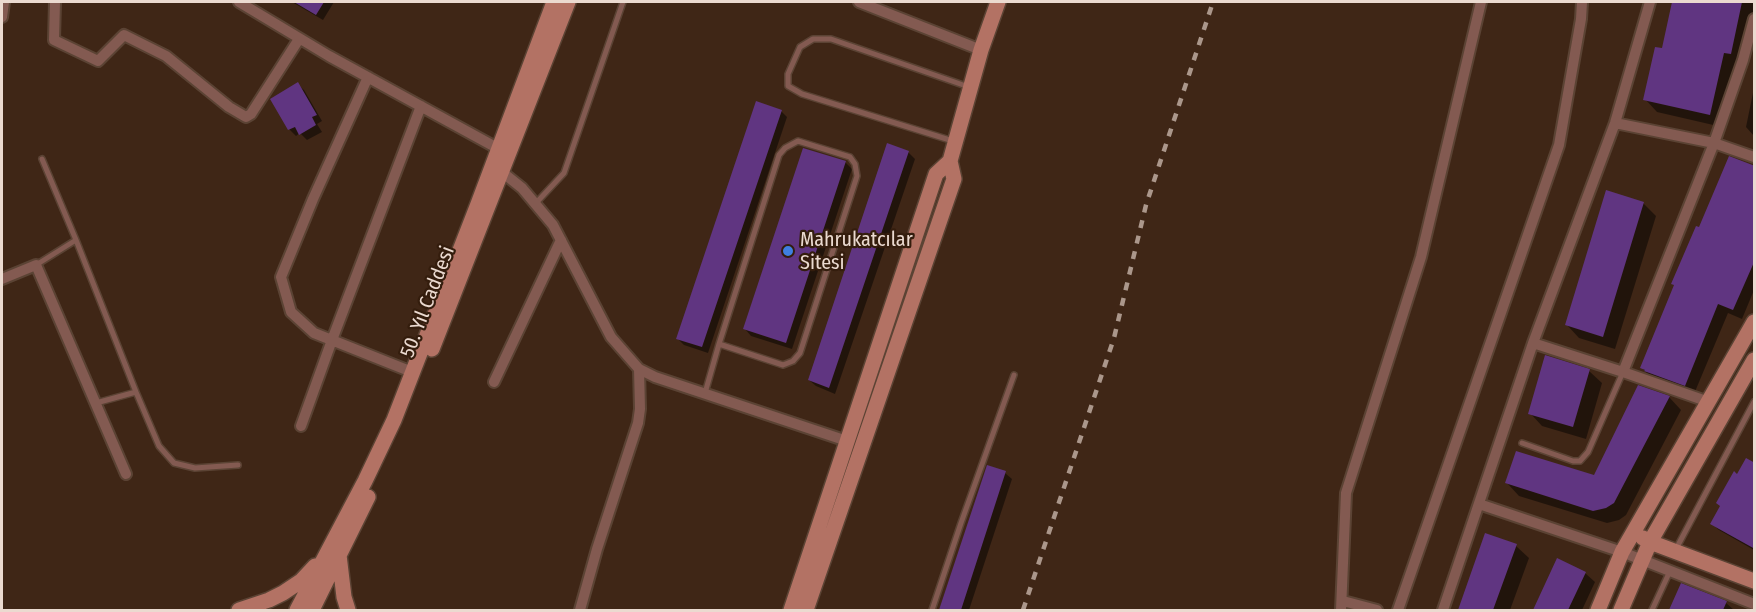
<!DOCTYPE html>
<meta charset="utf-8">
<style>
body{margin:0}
#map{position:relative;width:1756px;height:612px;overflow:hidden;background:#3f2616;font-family:"Fira Sans Condensed",sans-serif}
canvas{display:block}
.frame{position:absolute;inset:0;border:3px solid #ebdad0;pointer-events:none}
</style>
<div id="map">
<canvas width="1756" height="612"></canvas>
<div class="frame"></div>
</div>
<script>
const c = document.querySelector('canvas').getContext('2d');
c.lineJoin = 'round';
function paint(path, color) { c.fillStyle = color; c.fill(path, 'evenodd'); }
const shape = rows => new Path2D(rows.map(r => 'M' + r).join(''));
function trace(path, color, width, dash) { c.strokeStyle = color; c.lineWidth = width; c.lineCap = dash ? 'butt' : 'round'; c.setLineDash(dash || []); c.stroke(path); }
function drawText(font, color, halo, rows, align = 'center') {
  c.font = font + ' "Fira Sans Condensed",sans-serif'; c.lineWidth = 4.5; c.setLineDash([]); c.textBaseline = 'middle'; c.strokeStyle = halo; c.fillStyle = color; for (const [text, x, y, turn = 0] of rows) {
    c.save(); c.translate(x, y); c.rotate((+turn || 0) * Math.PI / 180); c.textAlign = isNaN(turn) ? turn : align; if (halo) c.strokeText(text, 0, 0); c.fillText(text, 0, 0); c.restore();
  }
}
const shadow = shape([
 [292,2,334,2,323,20],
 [1674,2,1754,2,1754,14,1722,127,1657,112,1645,99,1663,50],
 [297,84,304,90,322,121,317,124,322,132,307,140,300,133,296,136,290,130,272,99],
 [1754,88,1754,136,1746,127],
 [781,111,787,117,708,353,684,345,678,339],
 [908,152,915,159,835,394,816,386,809,380],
 [845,162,852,169,792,349,751,336,745,329],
 [1754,168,1754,290,1742,319,1728,313,1694,394,1651,377,1642,368,1700,229],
 [1643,203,1656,216,1615,349,1579,338,1567,325],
 [1589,371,1602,383,1586,439,1542,426,1530,413],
 [1669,397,1681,410,1626,515,1619,520,1607,523,1519,496,1507,483,1594,477],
 [1754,464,1754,550,1719,530,1712,524,1738,476],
 [988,467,1005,473,1012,479,969,610,941,610],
 [1486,535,1516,546,1529,558,1510,610,1460,610],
 [1558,560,1585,573,1595,582,1582,610,1535,610],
 [1682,585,1726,603,1734,610,1670,610]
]);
const building = shape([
 [294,2,324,2,316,15],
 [1672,2,1742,2,1731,54,1724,53,1710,115,1643,100,1655,47,1662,48],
 [298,82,317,115,312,117,316,125,299,135,295,127,288,130,270,99],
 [756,101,782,110,702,347,676,339],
 [887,143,909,151,829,388,808,380],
 [803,148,846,161,786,343,743,329],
 [1729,156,1755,166,1755,260,1733,310,1718,304,1685,386,1644,371,1645,370,1640,368,1674,285,1671,284,1696,226,1699,227],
 [1606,190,1644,202,1603,337,1565,325],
 [1545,355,1590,369,1573,427,1528,414],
 [1638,385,1670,396,1614,503,1606,508,1593,511,1505,483,1516,451,1594,475],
 [1746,458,1755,463,1755,549,1710,524,1720,506,1716,503,1734,471,1737,474],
 [987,465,1006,471,961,610,939,610],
 [1485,533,1517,544,1493,610,1458,610],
 [1557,558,1586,572,1568,610,1533,610],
 [1681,583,1727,601,1723,610,1669,610]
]);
const lane = shape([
 [953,141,802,94,788,86,788,74,800,47,813,39,831,39,969,87],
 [42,159,76,240,136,392,159,446,174,463,195,468,238,465],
 [536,203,564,173,623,2],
 [36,265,76,240],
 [705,393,719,344,779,155,785,148,798,141,850,157,855,164,857,176,800,353,793,361,783,365,719,344],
 [96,403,136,392],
 [1522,443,1573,461,1580,461,1588,452,1623,372],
 [1676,549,1754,402],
 [932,610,961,523,1014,375],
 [1652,610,1670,571]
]);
const street = shape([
 [55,2,54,40,98,61,124,35,166,56,229,107,246,117,251,114,299,39],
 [239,2,329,56,499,149],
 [859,2,981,50],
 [2,17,4,2],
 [368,77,313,199,281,277,291,312,314,333,412,372],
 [1615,123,1714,143,1754,157],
 [502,172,522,188,553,225,611,337,639,369,655,377,847,441],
 [2,279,36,265,126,474],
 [1533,343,1623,372,1709,402],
 [1623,372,1714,143,1743,60,1754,19],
 [494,382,561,240],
 [301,426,332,340,421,106],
 [1479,504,1622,552,1754,604],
 [1343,601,1377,610],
 [580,610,597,549,638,423,640,409,639,369],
 [1341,610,1346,493,1421,257,1481,2],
 [1398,610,1559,145,1581,19,1582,2],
 [1443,610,1533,343,1615,123,1650,2]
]);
const secondary = shape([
 [432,349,568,2],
 [1643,538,1650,542,1754,581],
 [339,555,344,597,348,610],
 [239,610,269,600,283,593,301,581,315,566],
 [297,610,365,481,394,420,478,204,554,2],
 [312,610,368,497],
 [791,610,936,174,950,161],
 [806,610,954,179,950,161,981,50,998,2],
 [1598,610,1622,552,1754,322],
 [1621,610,1650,542,1754,360]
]);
const rail = shape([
 [1023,610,1114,338,1146,205,1213,2]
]);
const markers = [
 [788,251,6,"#3f7fe0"]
];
const poiNames = [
 ["Mahrukatcılar",800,240],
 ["Sitesi",800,263]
];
const streetNames = [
 ["50. Yıl Caddesi",428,302,-69]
];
paint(shadow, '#0007');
paint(building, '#603581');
trace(lane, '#5b4334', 8);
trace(street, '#5b4334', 14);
trace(secondary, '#5b4334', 18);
trace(lane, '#835a51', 5);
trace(street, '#835a51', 10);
trace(secondary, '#b37264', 15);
trace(rail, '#ab978b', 4.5, [8, 8]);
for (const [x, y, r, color] of markers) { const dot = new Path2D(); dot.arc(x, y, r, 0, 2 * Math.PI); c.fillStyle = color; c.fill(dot); trace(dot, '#341d0d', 2); }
drawText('20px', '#ebdad0', '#341d0d', poiNames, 'left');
drawText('20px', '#ebdad0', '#341d0d', streetNames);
</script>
